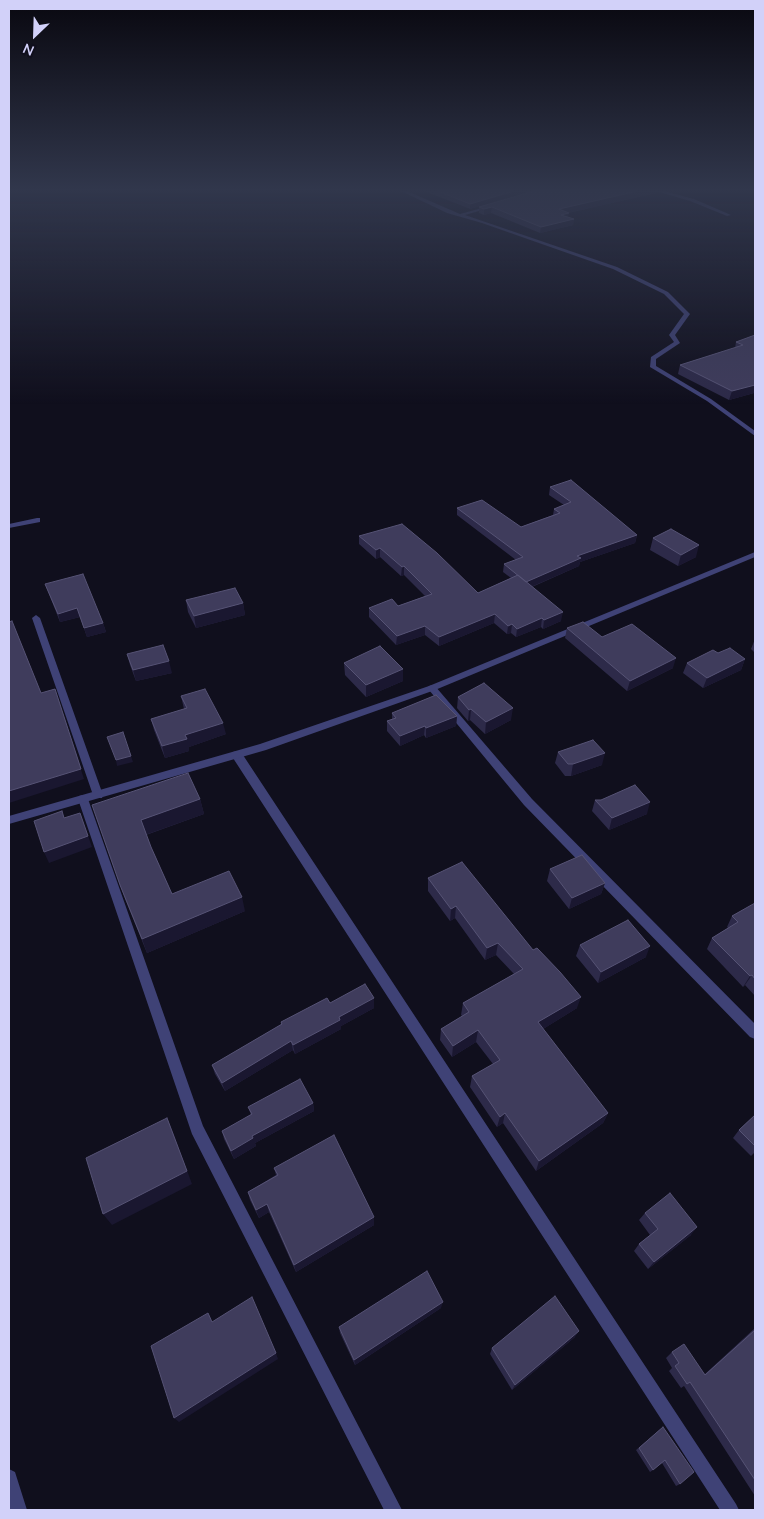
<!DOCTYPE html>
<style>
body{margin:0}
#map{position:relative;width:764px;height:1519px;overflow:hidden;background:#100f1d;font-family:"Nunito Sans",sans-serif}
canvas{display:block}
.frame{position:absolute;inset:0;border:10px solid #d2d1f9;pointer-events:none}
.north{position:absolute;left:10px;top:10px;width:50px;height:50px;-webkit-text-stroke:4px #100f1d;paint-order:stroke;rotate:204deg;font-size:14px;font-weight:700;line-height:20px;text-align:center;color:#d2d1f9}
.north::after{content:'';display:block;margin:auto;width:18px;height:22px;background:#d2d1f9;clip-path:polygon(50% 0,100% 100%,50% 72%,0 100%)}
</style>
<div id="map">
<canvas width="764" height="1519"></canvas>
<div class="frame"></div>
<div class="north">N</div>
</div>
<script>
const c = document.querySelector('canvas').getContext('2d');
c.lineJoin = 'round';
const shape = rows => new Path2D(rows.map(r => 'M' + r).join(''));
function paint(path, color) { c.fillStyle = color; c.fill(path, 'evenodd'); }
function trace(path, color, width, dash) { c.strokeStyle = color; c.lineWidth = width; c.lineCap = dash ? 'butt' : 'round'; c.setLineDash(dash || []); c.stroke(path); }
const minor = shape([
 [401,191,407,191,460,214,493,205,493,207,465,215,617,267,668,292,690,314,675,335,680,343,656,359,656,366,711,399,755,431,755,436,707,401,650,367,651,357,674,342,669,335,684,314,664,294,613,269,482,223,447,213,401,191],
 [656,191,664,191,694,199,731,215,727,216,690,201,656,191],
 [37,518,40,518,40,522,9,528,9,524,37,518],
 [36,615,40,618,103,795,102,798,94,798,93,795,32,618,36,615],
 [432,685,435,686,532,799,755,1024,755,1039,750,1037,524,805,429,690,427,688,429,686,432,685],
 [237,751,241,752,736,1504,739,1510,720,1510,233,758,232,755,233,752,237,751],
 [83,795,87,796,88,799,203,1126,402,1510,384,1510,192,1134,78,799,79,796,83,795],
 [9,1469,15,1472,27,1510,9,1510,9,1469]
]);
const tertiary = shape([
 [755,552,755,557,435,690,266,750,9,824,9,816,260,744,429,686,755,552]
]);
const wall = shape([
 [427,191,531,191,470,209,427,192],
 [656,193,568,213,568,217,574,219,573,225,540,233,491,213,484,215,479,213,479,207],
 [755,335,755,391,754,393,729,400,678,374,680,365,735,348,736,342],
 [550,487,637,535,635,543,580,562,579,566,532,587,561,621,543,629,541,627,516,637,511,633,507,634,494,623,439,646,425,635,396,645,369,617,369,608,398,606,425,596,404,575,401,576,380,557,376,559,359,544,359,536,478,593,511,578,503,572,504,564,516,560,457,515,457,508,521,527,553,515,554,509,564,505,549,495],
 [653,538,696,557,678,566,650,550],
 [45,584,103,623,106,632,87,637,80,617,60,622],
 [186,600,243,603,245,615,196,628,188,612],
 [567,628,602,637,673,668,627,691,565,638],
 [755,639,755,653,751,649],
 [718,653,745,659,741,670,703,688,683,673,687,663],
 [127,654,172,673,136,681,130,665],
 [344,663,403,681,366,697,345,675],
 [181,696,226,734,189,747,189,751,165,758,154,730,151,719,184,709],
 [458,697,511,720,485,734,470,720,468,721,457,708],
 [392,713,457,716,456,726,426,738,424,735,400,746,387,731,387,721,392,719],
 [558,752,602,765,571,776,565,776,555,763],
 [200,799,204,814,146,835,151,847,172,894,245,911,147,953,125,899,92,805],
 [595,800,647,814,609,830,592,811],
 [550,869,605,883,601,894,569,909,547,881],
 [428,878,577,1008,543,1029,608,1113,603,1123,536,1171,503,1123,497,1127,470,1087,472,1076,493,1064,476,1042,452,1057,440,1040,441,1029,462,1016,461,1015,463,1003,514,974,496,955,485,960,455,918,450,921,428,891],
 [755,904,755,996,745,985,743,987,707,949,712,938,728,928,727,927,732,916],
 [580,945,646,957,598,983,576,956],
 [330,1003,374,1008,341,1026,341,1029,295,1054,293,1050,225,1091,215,1074,212,1065,281,1025,281,1022],
 [313,1103,314,1111,255,1143,256,1146,234,1159,224,1139,222,1131,251,1115,248,1107],
 [755,1115,755,1152,751,1156,733,1138,739,1130],
 [274,1168,374,1217,374,1225,296,1272,269,1212,259,1218,250,1200,248,1192,276,1175],
 [645,1213,691,1235,648,1269,634,1251,639,1244,650,1235,639,1220],
 [441,1308,355,1365,340,1333,339,1327],
 [755,1328,755,1496,684,1386,681,1388,669,1371,672,1368,666,1358,672,1352,705,1374],
 [575,1337,512,1390,490,1354,492,1348],
 [663,1427,680,1484,676,1486,662,1463,653,1470,650,1472,636,1450]
]);
const shadedWall = shape([
 [514,191,531,191,470,209,470,204],
 [638,191,656,191,656,193,558,215,559,209],
 [492,207,491,213,484,215,484,209],
 [569,213,568,219,561,215],
 [574,219,573,225,540,233,541,227],
 [755,382,755,391,754,393,729,400,732,391],
 [637,535,635,543,580,562,579,566,524,590,525,582,577,556],
 [699,545,696,557,678,566,681,555],
 [380,548,380,557,376,559,376,550],
 [404,566,404,575,401,576,402,567],
 [243,603,245,615,196,628,194,616],
 [77,608,80,617,60,622,58,614],
 [563,612,561,621,543,629,544,620],
 [495,614,494,623,439,646,439,637],
 [542,618,541,627,516,637,517,629],
 [103,623,106,632,87,637,84,628],
 [512,624,511,633,507,634,508,626],
 [425,626,425,635,396,645,397,636],
 [676,658,673,668,627,691,630,681],
 [745,659,741,670,703,688,707,678],
 [169,661,172,673,136,681,133,670],
 [403,669,403,681,366,697,366,685],
 [58,699,84,779,9,803,9,791],
 [513,708,511,720,485,734,486,722],
 [471,709,470,720,468,721,469,710],
 [457,716,456,726,426,738,426,728],
 [223,723,226,734,189,747,189,751,165,758,162,746,185,735],
 [425,726,424,735,400,746,400,736],
 [605,753,602,765,571,776,573,764],
 [131,756,133,762,117,766,116,760],
 [200,799,204,814,145,835,141,820],
 [650,802,647,814,609,830,612,818],
 [80,813,92,847,49,863,44,852],
 [605,883,601,894,569,909,572,898],
 [242,897,245,911,147,953,142,939],
 [456,906,455,918,450,921,451,909],
 [498,943,496,955,485,960,487,948],
 [650,946,646,957,598,983,601,972],
 [752,975,745,985,743,987,750,976],
 [581,997,577,1008,535,1034,538,1022],
 [374,998,374,1008,341,1026,341,1029,295,1054,293,1045,339,1017],
 [478,1030,476,1042,452,1057,453,1046],
 [291,1041,293,1050,225,1091,222,1083],
 [313,1103,314,1111,255,1143,256,1146,234,1159,231,1151,252,1136],
 [505,1113,503,1123,497,1127,500,1117],
 [608,1113,603,1123,536,1171,539,1161],
 [167,1118,173,1132,192,1184,112,1225,103,1214],
 [267,1204,269,1212,259,1218,256,1210],
 [374,1217,374,1225,296,1272,294,1265],
 [697,1227,691,1235,648,1269,654,1262],
 [443,1302,441,1308,355,1365,354,1360],
 [579,1331,575,1337,512,1390,515,1385],
 [276,1353,278,1359,179,1422,174,1418]
]);
const building = shape([
 [438,191,514,191,470,204,438,191],
 [534,191,638,191,559,209,569,213,561,215,574,219,541,227,492,207,484,209,479,207,534,191],
 [755,335,755,382,754,383,755,384,755,385,732,391,680,365,743,345,736,342,755,335],
 [571,480,637,535,577,556,581,558,526,582,504,564,523,557,457,508,482,500,521,527,560,513,554,509,571,502,550,487,571,480],
 [402,524,437,553,478,593,518,575,563,612,544,620,542,618,517,629,512,624,508,626,495,614,439,637,425,626,397,636,369,608,392,599,398,606,432,594,404,566,402,567,380,548,376,550,359,536,402,524],
 [671,529,699,545,681,555,653,538,671,529],
 [83,574,103,623,84,628,77,608,58,614,45,584,83,574],
 [235,588,243,603,194,616,186,600,235,588],
 [12,621,41,693,55,689,81,769,9,791,9,622,12,621],
 [583,622,602,637,632,624,676,658,630,681,567,628,583,622],
 [163,645,169,661,133,670,127,654,163,645],
 [380,646,403,669,366,685,344,663,380,646],
 [730,648,745,659,707,678,687,663,713,650,718,653,730,648],
 [484,683,513,708,486,722,471,709,469,710,458,697,484,683],
 [205,689,223,723,185,735,187,739,162,746,151,719,187,708,181,696,205,689],
 [436,695,457,716,426,728,425,726,400,736,387,721,396,718,392,713,436,695],
 [123,732,131,756,116,760,107,737,123,732],
 [593,740,605,753,573,764,568,764,558,752,593,740],
 [188,773,200,799,141,820,151,847,172,894,229,871,242,897,142,939,120,885,92,805,188,773],
 [635,785,650,802,612,818,595,800,601,800,635,785],
 [62,811,64,818,80,813,88,836,44,852,34,821,62,811],
 [582,855,605,883,572,898,550,869,582,855],
 [462,862,533,950,537,948,560,972,581,997,538,1022,608,1113,539,1161,505,1113,500,1117,472,1076,500,1060,478,1030,453,1046,441,1029,469,1012,463,1003,523,969,498,943,487,948,456,906,451,909,428,878,462,862],
 [755,903,755,979,752,975,750,976,712,938,738,922,732,916,755,903],
 [628,920,650,946,601,972,580,945,628,920],
 [365,984,374,998,339,1017,340,1020,293,1045,291,1041,222,1083,212,1065,282,1024,281,1022,327,998,330,1003,365,984],
 [300,1079,313,1103,252,1136,253,1138,231,1151,222,1131,252,1114,248,1107,300,1079],
 [755,1115,755,1146,739,1130,755,1115],
 [167,1118,187,1171,103,1214,86,1158,167,1118],
 [334,1135,374,1217,294,1265,267,1204,256,1210,248,1192,278,1175,274,1168,334,1135],
 [670,1193,697,1227,654,1262,639,1244,658,1229,645,1213,670,1193],
 [427,1271,443,1302,354,1360,339,1327,427,1271],
 [555,1296,579,1331,515,1385,492,1348,555,1296],
 [252,1297,276,1353,174,1418,151,1346,208,1313,212,1322,252,1297],
 [755,1330,755,1480,690,1382,687,1384,675,1366,679,1363,672,1352,684,1344,705,1375,755,1330],
 [663,1427,694,1472,680,1484,665,1460,653,1470,639,1448,663,1427]
]);
paint(minor, '#3f4276');
paint(tertiary, '#3f4276');
paint(wall, '#2d2a49');
paint(shadedWall, '#1a1730');
paint(building, '#3f3c5c');
trace(building, '#565375', 1);
const sky = c.createLinearGradient(0, 0, 0, 404);
sky.addColorStop(0, '#090810');
sky.addColorStop(0.47, '#31374c');
sky.addColorStop(1, '#31374c00');
c.fillStyle = sky;
c.fillRect(0, 0, 764, 404);
</script>
